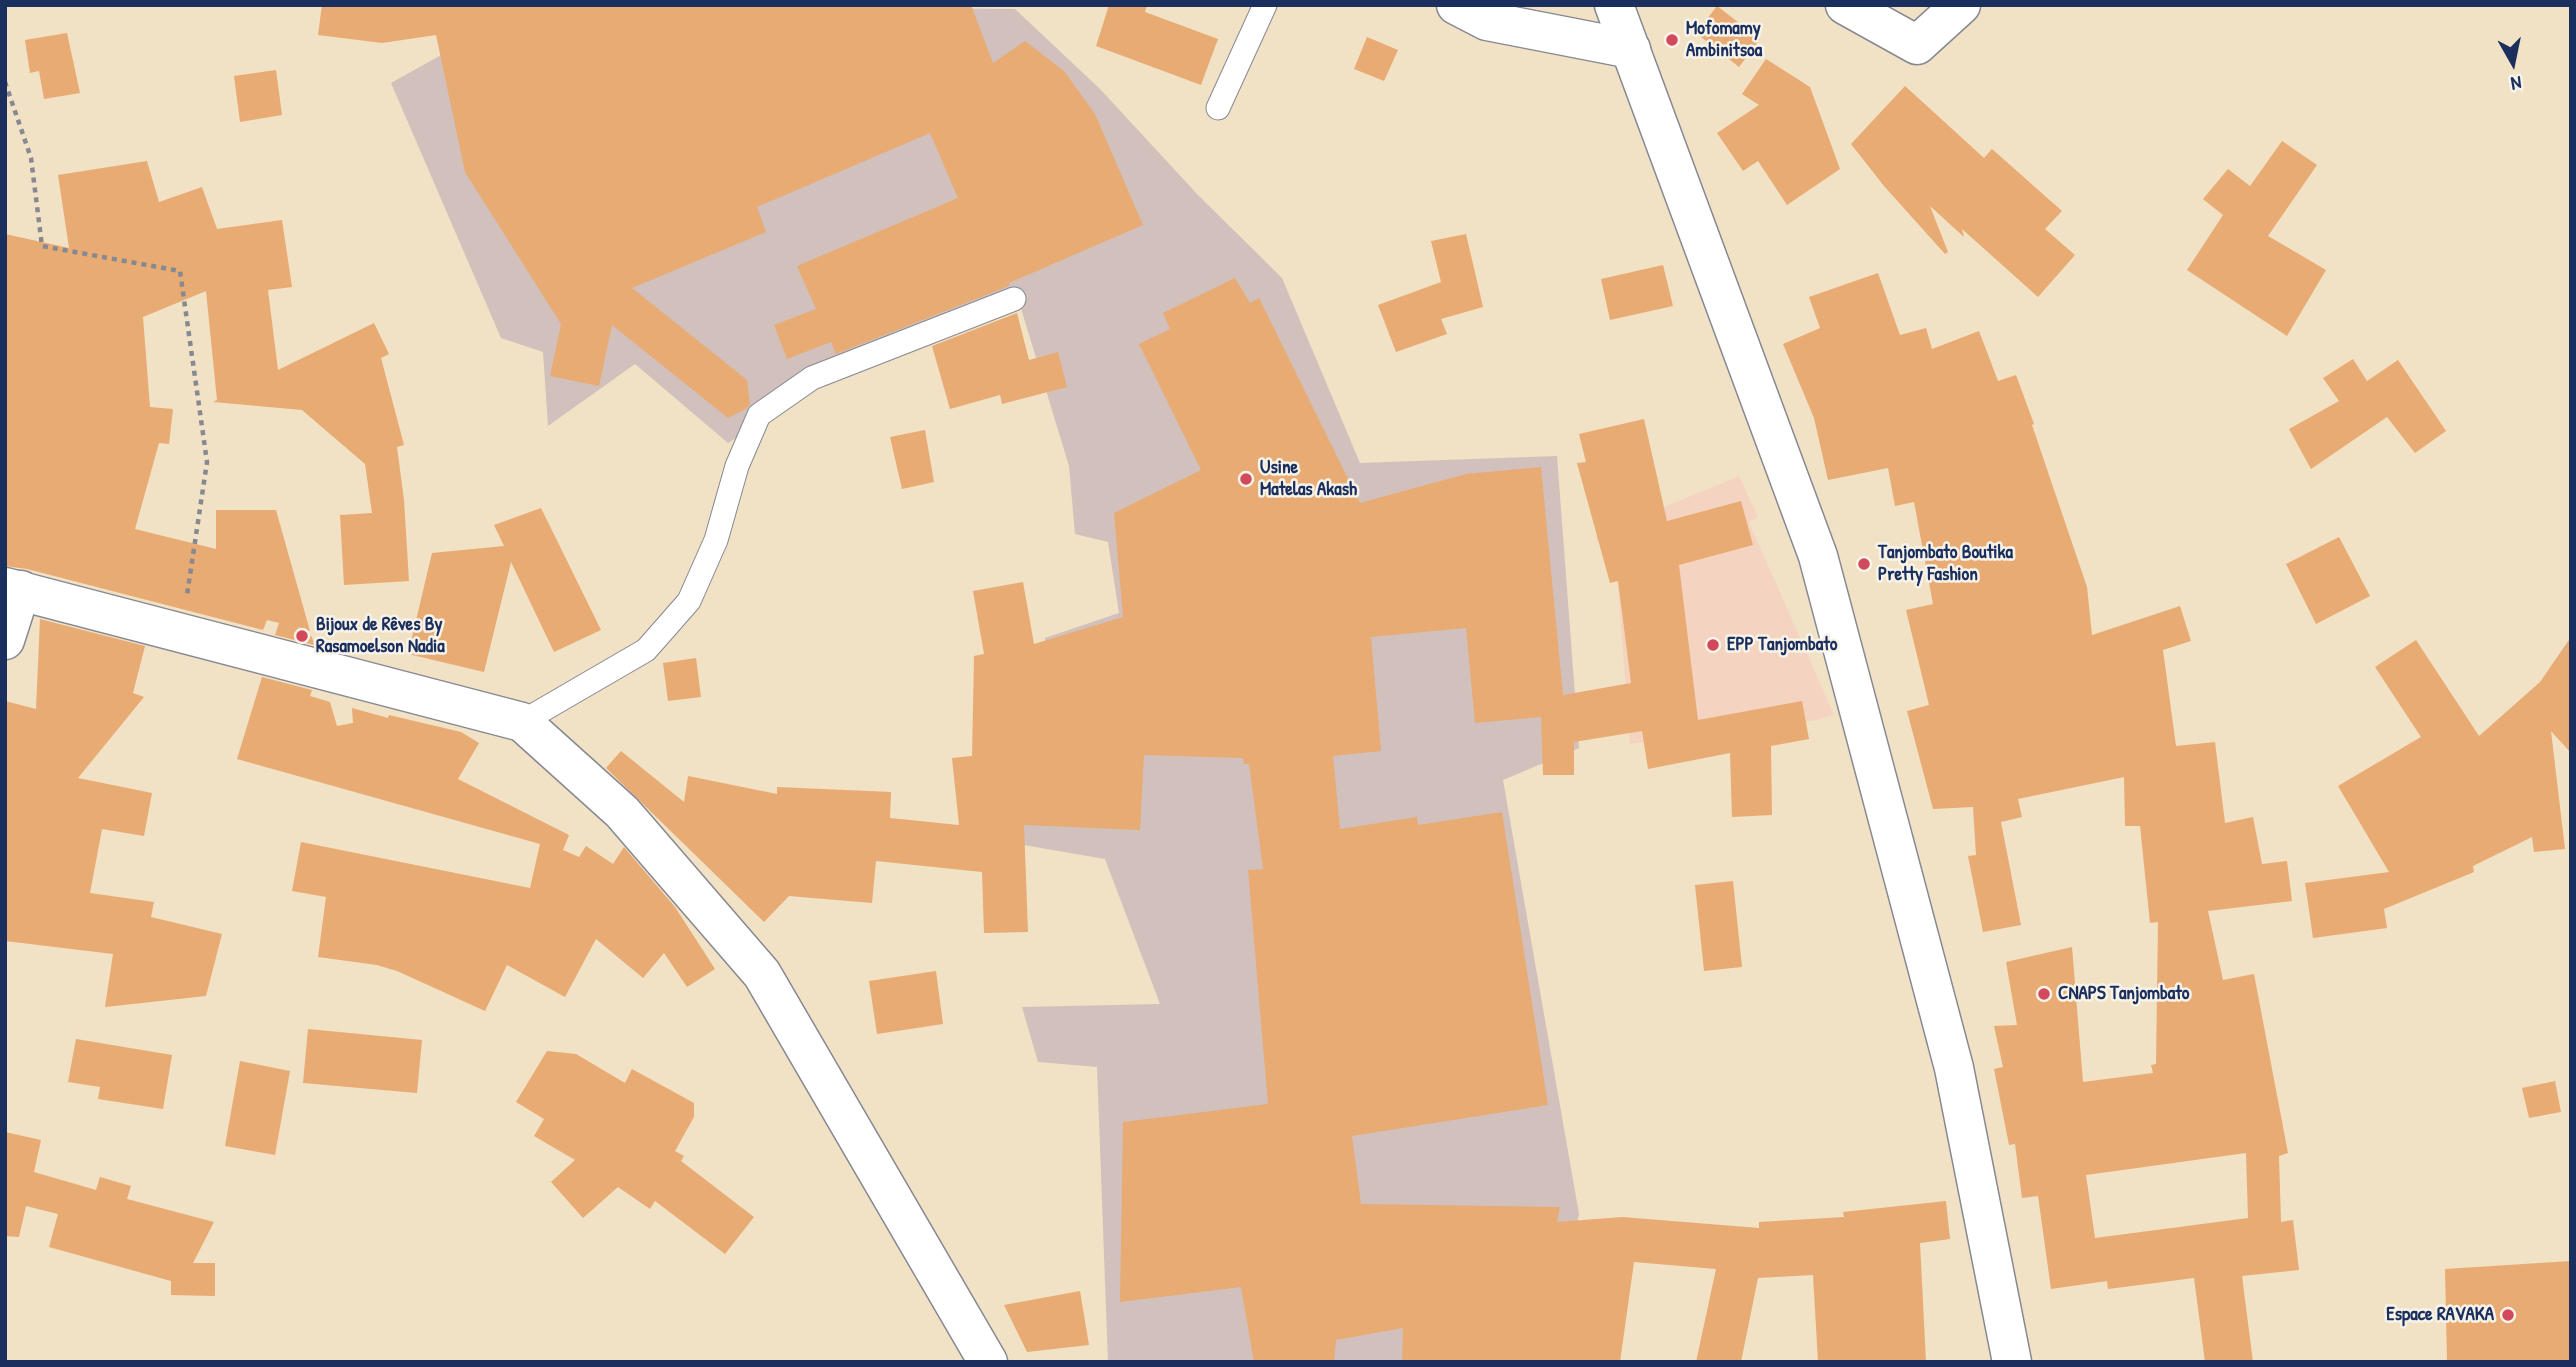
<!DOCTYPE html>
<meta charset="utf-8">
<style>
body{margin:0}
#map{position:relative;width:2576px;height:1367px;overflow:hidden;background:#f1e1c5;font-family:"Patrick Hand",sans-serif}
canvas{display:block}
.frame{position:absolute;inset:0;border:7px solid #1b2f5e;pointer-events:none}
.north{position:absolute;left:2478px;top:28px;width:70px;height:70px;-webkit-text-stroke:5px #f7f3e8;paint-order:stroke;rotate:171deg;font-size:19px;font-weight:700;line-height:28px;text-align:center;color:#1b2f5e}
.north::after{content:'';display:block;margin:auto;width:24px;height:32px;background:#1b2f5e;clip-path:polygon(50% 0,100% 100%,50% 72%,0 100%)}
</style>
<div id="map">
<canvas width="2576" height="1367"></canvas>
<div class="frame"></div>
<div class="north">N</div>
</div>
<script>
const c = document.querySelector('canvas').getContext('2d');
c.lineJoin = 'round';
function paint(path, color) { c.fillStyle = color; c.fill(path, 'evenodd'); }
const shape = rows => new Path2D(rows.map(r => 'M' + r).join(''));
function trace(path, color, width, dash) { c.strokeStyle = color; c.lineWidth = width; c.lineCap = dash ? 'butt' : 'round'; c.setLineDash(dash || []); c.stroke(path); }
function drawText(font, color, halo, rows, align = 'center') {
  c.font = font + ' "Patrick Hand",sans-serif'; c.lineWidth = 5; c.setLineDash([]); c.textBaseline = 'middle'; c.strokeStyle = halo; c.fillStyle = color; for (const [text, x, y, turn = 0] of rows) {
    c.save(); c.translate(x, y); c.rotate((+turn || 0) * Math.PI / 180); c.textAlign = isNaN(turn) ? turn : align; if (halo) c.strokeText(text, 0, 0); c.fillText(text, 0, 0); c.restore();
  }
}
const built = shape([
 [1739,476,1758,517,1749,522,1834,715,1816,720,1630,744,1617,575,1595,536]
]);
const industrial = shape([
 [531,5,1015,9,1100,89,1198,195,1282,278,1360,463,1557,456,1579,748,1503,780,1579,1214,1549,1362,1108,1362,1097,1067,1038,1062,1022,1007,1160,1004,1105,859,1018,844,1044,751,1045,638,1119,613,1108,542,1075,534,1069,466,1020,305,822,385,728,443,635,364,548,426,543,352,501,338,391,83]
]);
const building = shape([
 [322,5,971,5,993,63,1025,41,1064,71,1095,114,1143,225,1009,283,1009,286,836,354,831,342,787,359,774,325,816,309,797,266,958,198,930,133,757,207,766,232,632,288,747,380,750,404,747,408,728,418,612,325,599,386,550,376,561,324,465,172,436,35,382,43,318,35],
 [1109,5,1147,5,1145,12,1218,39,1201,85,1096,46],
 [1717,6,1760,39,1739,67,1696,33],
 [67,33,80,93,44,99,39,71,30,73,25,40],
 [1367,37,1398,50,1384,81,1354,69],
 [1766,59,1810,87,1840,169,1787,205,1758,161,1743,171,1717,133,1759,105,1742,94],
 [276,70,282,115,240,122,234,76],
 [1905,86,1984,158,1992,149,2062,211,2045,229,2075,255,2038,297,1962,229,1964,237,1930,206,1948,252,1945,254,1884,186,1851,144],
 [2282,141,2317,165,2268,236,2326,270,2287,336,2187,270,2223,215,2203,199,2228,169,2250,186],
 [147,161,159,202,202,187,217,229,282,220,292,287,268,290,278,370,374,323,389,354,381,358,404,445,397,447,404,500,409,581,344,585,340,515,372,513,365,464,302,410,213,402,217,400,206,291,143,317,150,407,173,409,169,444,159,443,135,529,216,549,216,510,276,510,310,631,297,627,312,637,314,645,275,635,279,623,267,620,263,630,27,569,5,566,5,234,69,248,58,175],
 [1466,234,1483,307,1441,319,1447,334,1396,352,1378,305,1441,282,1431,241],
 [1663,265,1673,306,1610,320,1601,279],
 [1878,273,1900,335,1926,328,1932,349,1979,331,1998,381,2016,375,2034,424,2032,425,2087,587,2092,635,2180,606,2191,641,2163,650,2176,746,2215,742,2225,823,2253,817,2262,864,2287,861,2292,901,2208,911,2223,980,2254,974,2288,1153,2279,1156,2281,1222,2293,1220,2299,1270,2242,1276,2253,1362,2205,1362,2194,1278,2108,1289,2107,1281,2051,1289,2038,1196,2022,1198,2015,1144,2009,1145,1994,1069,2003,1067,1994,1026,2017,1025,2006,962,2072,947,2083,1082,2153,1073,2151,1065,2156,1064,2158,922,2150,923,2140,826,2125,826,2124,777,2018,799,2022,817,2001,822,2021,925,1983,932,1968,856,1976,855,1973,807,1933,809,1907,711,1929,705,1906,610,1933,604,1914,502,1895,506,1888,468,1828,480,1814,418,1783,344,1820,328,1809,297],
 [2246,1153,2248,1218,2095,1238,2086,1175],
 [1235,278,1250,303,1259,298,1360,503,1466,474,1541,467,1563,695,1631,683,1618,581,1610,583,1577,463,1586,462,1579,434,1644,419,1667,521,1741,501,1753,545,1679,565,1698,720,1802,701,1809,739,1771,746,1772,815,1732,817,1730,753,1648,769,1642,731,1574,742,1574,775,1543,775,1541,717,1475,723,1466,628,1371,637,1381,751,1333,756,1340,829,1417,817,1418,825,1502,812,1548,1105,1352,1136,1361,1204,1560,1207,1557,1222,1622,1217,1759,1228,1759,1222,1844,1217,1843,1212,1946,1201,1950,1239,1920,1243,1926,1362,1818,1362,1813,1275,1758,1278,1741,1362,1696,1362,1716,1269,1634,1262,1620,1362,1402,1362,1403,1328,1336,1340,1334,1362,1254,1362,1241,1287,1120,1302,1123,1122,1268,1104,1248,870,1263,869,1249,764,1244,764,1243,758,1144,755,1140,830,1024,825,1028,932,984,933,982,872,876,861,872,903,789,896,764,922,606,768,621,751,684,802,688,776,777,794,777,787,891,792,890,818,959,825,952,758,972,756,974,656,984,654,973,591,1023,582,1034,644,1123,617,1114,513,1201,470,1139,344,1170,329,1163,313],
 [1017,313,1029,360,1058,352,1067,387,1002,404,1000,395,950,409,932,346],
 [2353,359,2367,381,2398,360,2446,431,2415,453,2387,417,2311,469,2289,429,2339,401,2323,378],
 [925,430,934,482,902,489,890,437],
 [541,508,601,630,554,652,511,562,484,672,408,654,432,553,504,546,494,525],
 [2339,537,2370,596,2316,624,2286,564],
 [40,619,145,646,133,693,144,697,78,778,152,793,144,836,102,829,90,893,154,902,151,917,222,934,206,996,105,1007,113,954,5,941,5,701,36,709],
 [2571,637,2571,753,2551,731,2565,849,2534,852,2532,837,2473,866,2474,872,2384,909,2387,928,2313,938,2305,883,2389,872,2338,786,2421,737,2375,667,2416,640,2479,736,2540,682],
 [696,658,701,697,668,701,663,663],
 [262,677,312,690,310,696,330,702,337,726,353,723,352,708,388,718,389,715,461,732,479,743,458,779,569,835,563,850,579,857,586,846,613,864,624,847,675,907,715,969,687,987,664,953,643,978,596,939,565,997,507,965,485,1011,397,971,377,965,318,957,326,897,292,891,301,842,530,888,540,844,237,759],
 [1733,881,1742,967,1704,971,1695,885],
 [936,971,943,1024,877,1034,869,981],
 [308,1029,422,1040,417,1093,303,1083],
 [76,1039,172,1055,163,1109,98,1099,100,1087,68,1082],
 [547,1051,576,1054,625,1083,632,1069,694,1103,694,1117,675,1151,684,1156,681,1161,754,1217,725,1254,655,1201,650,1209,618,1187,583,1218,551,1182,575,1160,534,1136,544,1119,516,1102],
 [240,1061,290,1071,275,1155,225,1146],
 [2555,1081,2561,1112,2529,1118,2522,1088],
 [5,1132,41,1140,34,1172,96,1190,100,1177,131,1186,127,1199,214,1222,193,1263,215,1263,215,1296,171,1295,171,1281,49,1247,58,1214,26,1206,19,1237,5,1236],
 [2571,1261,2571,1362,2447,1362,2445,1269],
 [1080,1291,1089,1345,1027,1352,1004,1305]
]);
const path = shape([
 [5,82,31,158,42,246,180,271,207,462,187,595]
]);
const lane = shape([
 [1218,108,1265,5],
 [522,722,646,650,689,601,716,540,737,466,759,415,812,378,1014,299]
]);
const street = shape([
 [1456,5,1487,21,1631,49],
 [1845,5,1917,45,1961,5],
 [5,640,21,590]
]);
const secondary = shape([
 [5,587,522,722,622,812,762,974,988,1362]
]);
const primary = shape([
 [1614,5,1818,556,1954,1068,2012,1362]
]);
const markers = [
 [1672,40,7,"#d1495b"],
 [1246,479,7,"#d1495b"],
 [1864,564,7,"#d1495b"],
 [302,636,7,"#d1495b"],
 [1713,645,7,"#d1495b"],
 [2044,994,7,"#d1495b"],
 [2508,1315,7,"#d1495b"]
];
const poiNames = [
 ["Mofomamy",1686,29],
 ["Ambinitsoa",1686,51],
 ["Usine",1260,468],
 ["Matelas Akash",1260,490],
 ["Tanjombato Boutika",1878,553],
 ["Pretty Fashion",1878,575],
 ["Bijoux de Rêves By",316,625],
 ["Rasamoelson Nadia",316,647],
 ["EPP Tanjombato",1727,645],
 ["CNAPS Tanjombato",2058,994],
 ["Espace RAVAKA",2494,1315,"right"]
];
paint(built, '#f5d3c1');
paint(industrial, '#d1c0bc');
paint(building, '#e8ab73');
trace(lane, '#868892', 25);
trace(street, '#868892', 41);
trace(secondary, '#868892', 41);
trace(primary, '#868892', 41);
trace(path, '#868892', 4.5, [5, 5]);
trace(lane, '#fff', 23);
trace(street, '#fff', 38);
trace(secondary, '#fff', 38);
trace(primary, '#fff', 38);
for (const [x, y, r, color] of markers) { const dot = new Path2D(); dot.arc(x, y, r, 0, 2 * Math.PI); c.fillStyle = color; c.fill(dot); trace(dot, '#f7f3e8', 2.5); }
drawText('bold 19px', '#1b2f5e', '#f7f3e8', poiNames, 'left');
</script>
